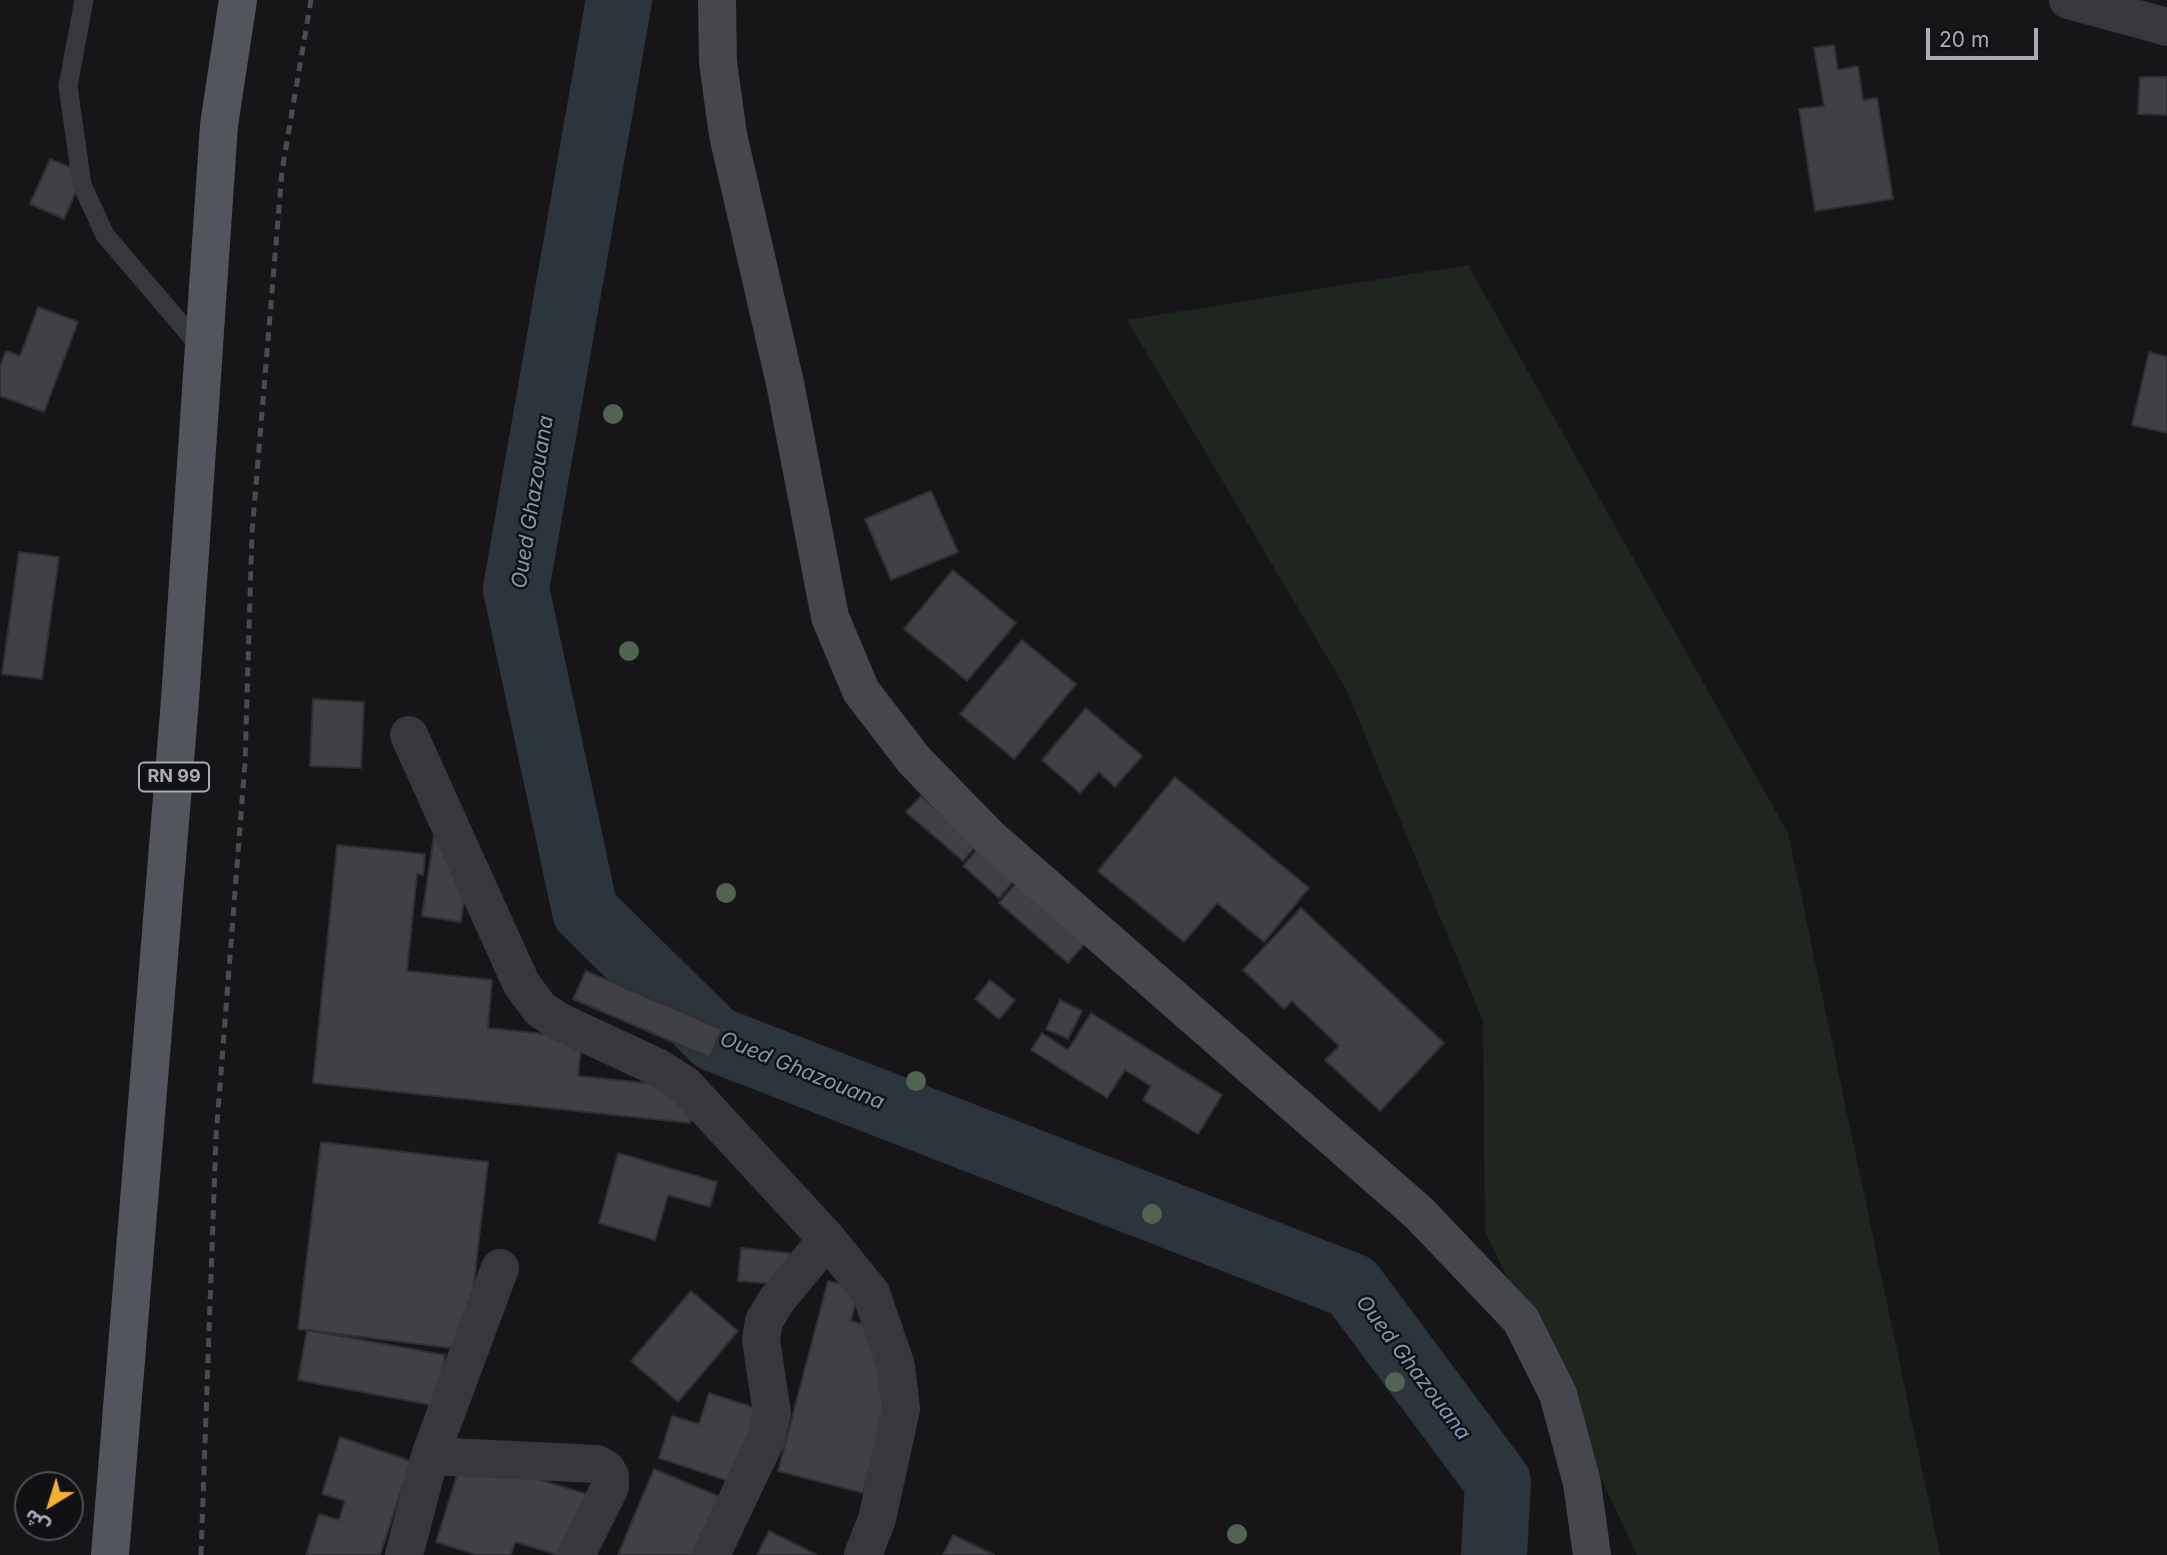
<!DOCTYPE html>
<meta charset="utf-8">
<style>
body{margin:0}
#map{position:relative;width:2167px;height:1555px;overflow:hidden;background:#161618;font-family:Inter,"Noto Sans Arabic",sans-serif}
canvas{display:block}
.north{position:absolute;left:14px;top:1471px;width:70px;height:70px;box-sizing:border-box;background:#111113;border:2px solid #4d4f55;border-radius:50%;rotate:218deg;font-size:19px;font-weight:700;line-height:28px;text-align:center;color:#a8adb8}
.north::after{content:'';display:block;margin:auto;width:24px;height:32px;background:#f2b134;clip-path:polygon(50% 0,100% 100%,50% 72%,0 100%)}
.scale{position:absolute;left:1926px;top:28px;width:112px;height:32px;box-sizing:border-box;border:4px solid #a8adb8;border-top:0;padding-left:9px;font-size:21px;line-height:24px;white-space:nowrap;color:#a8adb8;-webkit-text-stroke:5px #111113;paint-order:stroke}
</style>
<div id="map">
<canvas width="2167" height="1555"></canvas>
<div class="north">ش</div>
<div class="scale">20 m</div>
</div>
<script>
const c = document.querySelector('canvas').getContext('2d');
c.lineJoin = 'round';
function paint(path, color) { c.fillStyle = color; c.fill(path, 'evenodd'); }
const shape = rows => new Path2D(rows.map(r => 'M' + r).join(''));
function trace(path, color, width, dash) { c.strokeStyle = color; c.lineWidth = width; c.lineCap = dash ? 'butt' : 'round'; c.setLineDash(dash || []); c.stroke(path); }
function drawText(font, color, halo, rows, align = 'center') {
  c.font = font + ' Inter,sans-serif'; c.lineWidth = 5; c.setLineDash([]); c.textBaseline = 'middle'; c.strokeStyle = halo; c.fillStyle = color; for (const [text, x, y, turn = 0] of rows) {
    c.save(); c.translate(x, y); c.rotate((+turn || 0) * Math.PI / 180); c.textAlign = isNaN(turn) ? turn : align; if (halo) c.strokeText(text, 0, 0); c.fillText(text, 0, 0); c.restore();
  }
}
const green = shape([
 [1468,265,1788,833,1940,1555,1637,1555,1485,1231,1483,1021,1346,689,1127,320]
]);
const river = shape([
 [619,0,516,589,585,911,715,1039,1352,1286,1498,1482,1494,1555]
]);
const building = shape([
 [1834,45,1838,70,1858,66,1863,100,1877,98,1893,199,1815,211,1799,109,1824,106,1814,48,1834,45],
 [2140,77,2167,77,2167,115,2138,114,2140,77],
 [50,159,84,173,64,219,30,204,50,159],
 [38,307,78,322,44,412,0,396,0,366,6,351,20,356,38,307],
 [2149,352,2167,357,2167,433,2132,425,2149,352],
 [931,491,958,552,891,580,865,519,931,491],
 [19,552,59,557,42,679,2,674,19,552],
 [953,570,1016,623,967,681,904,629,953,570],
 [1022,640,1076,684,1014,759,960,714,1022,640],
 [313,699,364,702,361,768,310,766,313,699],
 [1086,708,1142,756,1115,787,1099,772,1080,793,1042,760,1086,708],
 [1175,777,1309,888,1264,942,1217,903,1184,942,1098,871,1175,777],
 [921,796,977,845,963,861,906,812,921,796],
 [434,836,472,842,461,922,422,916,434,836],
 [337,845,425,854,423,875,417,874,407,971,492,980,488,1028,582,1038,578,1076,694,1088,690,1123,313,1083,337,845],
 [981,845,1017,877,999,898,963,866,981,845],
 [1018,881,1088,940,1068,963,999,903,1018,881],
 [1301,908,1444,1043,1380,1111,1325,1060,1339,1046,1292,1001,1284,1009,1243,970,1301,908],
 [586,971,722,1029,710,1058,573,999,586,971],
 [990,980,1015,1000,999,1019,975,999,990,980],
 [1060,1000,1082,1011,1068,1039,1046,1029,1060,1000],
 [1091,1013,1222,1095,1198,1134,1143,1100,1151,1086,1125,1070,1107,1098,1031,1050,1042,1033,1068,1050,1091,1013],
 [321,1142,488,1162,466,1350,298,1329,321,1142],
 [618,1153,717,1182,710,1207,668,1195,655,1240,599,1223,618,1153],
 [741,1248,789,1253,786,1285,738,1281,741,1248],
 [828,1281,859,1289,851,1321,904,1335,863,1493,778,1471,828,1281],
 [691,1291,738,1331,678,1402,631,1361,691,1291],
 [307,1330,445,1355,436,1406,298,1380,307,1330],
 [709,1393,761,1410,737,1484,659,1458,672,1416,699,1424,709,1393],
 [340,1437,411,1461,380,1555,306,1555,319,1514,339,1520,345,1501,322,1494,340,1437],
 [463,1456,596,1497,558,1555,515,1542,511,1555,477,1555,436,1542,463,1456],
 [654,1469,732,1502,709,1555,618,1555,654,1469],
 [769,1531,817,1555,757,1555,769,1531],
 [953,1535,994,1555,943,1555,953,1535]
]);
const lane = shape([
 [84,0,68,86,82,185,105,235,203,350]
]);
const street = shape([
 [2068,0,2167,27],
 [409,735,521,983,540,1009,560,1022,657,1067,685,1085,827,1239,871,1293,896,1366,901,1409,877,1519,863,1555],
 [430,1456,597,1464,606,1469,610,1476,610,1487,576,1555],
 [404,1555,430,1456,500,1268],
 [711,1555,766,1439,772,1413,761,1340,764,1321,776,1301,827,1239]
]);
const secondary = shape([
 [717,0,718,62,728,135,785,383,830,617,861,691,914,760,989,837,1419,1213,1521,1320,1558,1394,1582,1483,1592,1555]
]);
const primary = shape([
 [110,1555,180,700,219,125,238,0]
]);
const rail = shape([
 [201,1555,216,1137,245,763,252,533,282,171,311,0]
]);
const trees = [
 [613,414],
 [629,651],
 [726,893],
 [916,1081],
 [1152,1214],
 [1395,1382],
 [1237,1534]
];
const shields = [
 [174,777,70]
];
const shieldNames = [
 ["RN 99",174,777]
];
const waterNames = [
 ["Oued Ghazouana",533,502,-81],
 ["Oued Ghazouana",802,1071,22],
 ["Oued Ghazouana",1413,1368,53]
];
paint(green, '#1e261f');
trace(river, '#2c353c', 66);
paint(building, '#404145');
trace(building, '#303034', 2);
trace(lane, '#37383d', 19);
trace(street, '#37383d', 38);
trace(secondary, '#45474d', 38);
trace(primary, '#53555c', 38);
trace(rail, '#4a4c52', 5, [9, 7]);
c.fillStyle = '#506452';
for (const [x, y] of trees) { c.beginPath(); c.arc(x, y, 10, 0, 2 * Math.PI); c.fill(); }
for (const [x, y, w] of shields) { const box = new Path2D(); box.roundRect(x - w / 2, y - 14.5, w, 29, 5); c.fillStyle = '#111113'; c.fill(box); trace(box, '#a8adb8', 2); }
drawText('bold 18px', '#a8adb8', null, shieldNames);
drawText('italic 21px', '#7f9bb3', '#111113', waterNames);
</script>
